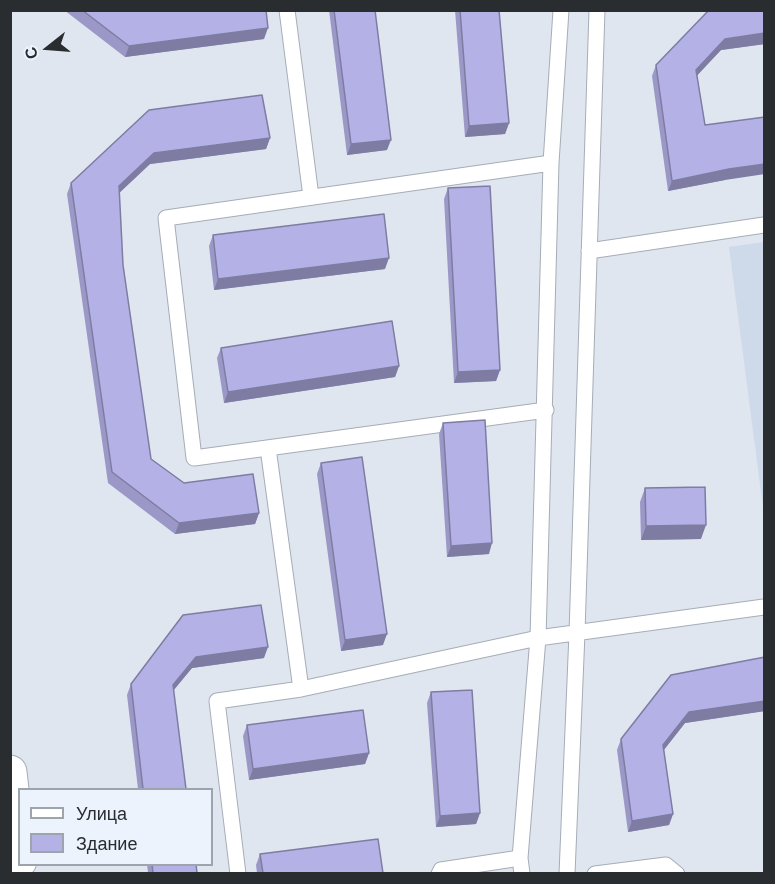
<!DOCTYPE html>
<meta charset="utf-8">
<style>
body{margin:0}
#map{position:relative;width:775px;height:884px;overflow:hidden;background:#dfe6f0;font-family:Barlow,sans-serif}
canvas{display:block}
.frame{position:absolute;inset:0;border:12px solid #2a2d30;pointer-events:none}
.legend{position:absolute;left:18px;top:788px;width:195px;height:78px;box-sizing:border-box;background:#ecf3fd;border:2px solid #9ea4ab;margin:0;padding:8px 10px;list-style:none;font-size:18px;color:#2a2d30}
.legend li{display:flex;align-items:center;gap:12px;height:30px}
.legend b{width:30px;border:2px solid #9ea4ab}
.north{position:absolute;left:18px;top:18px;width:60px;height:60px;-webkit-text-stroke:4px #ecf3fd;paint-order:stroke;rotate:253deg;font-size:16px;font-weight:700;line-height:24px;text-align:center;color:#2a2d30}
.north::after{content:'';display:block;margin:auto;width:21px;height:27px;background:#2a2d30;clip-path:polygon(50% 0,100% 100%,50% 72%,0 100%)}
</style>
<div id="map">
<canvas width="775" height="884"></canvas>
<div class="frame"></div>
<ul class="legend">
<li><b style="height:8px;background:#fff"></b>Улица</li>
<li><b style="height:16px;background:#b4b1e7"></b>Здание</li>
</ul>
<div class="north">С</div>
</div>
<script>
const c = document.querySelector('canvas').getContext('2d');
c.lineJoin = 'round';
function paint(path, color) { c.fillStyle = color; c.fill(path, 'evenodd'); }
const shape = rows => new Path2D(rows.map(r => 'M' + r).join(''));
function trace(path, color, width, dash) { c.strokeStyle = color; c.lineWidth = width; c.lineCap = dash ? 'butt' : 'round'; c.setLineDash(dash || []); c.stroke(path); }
const built = shape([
 [764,242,764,515,729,247]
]);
const service = shape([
 [287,10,311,197],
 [589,251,764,225],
 [546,410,194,458,166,218,551,163],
 [268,448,301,689],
 [238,874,217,701,301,689,538,638,764,607],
 [439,874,441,870,520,858],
 [522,874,520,858,538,638,551,163,561,10],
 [567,874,577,633,597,10],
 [595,874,666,865,677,874]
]);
const tertiary = shape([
 [10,772,20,861]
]);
const wall = shape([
 [64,10,266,10,264,39,125,57],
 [329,10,375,10,387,150,347,155],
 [455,10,499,10,509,123,505,134,465,137],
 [765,10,765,44,721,50,697,75,705,125,725,180,668,191,652,76,656,65],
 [149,110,270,138,266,149,150,164,119,193,123,265,151,459,184,483,259,513,255,524,175,534,108,483,67,194,71,183],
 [448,188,500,370,496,381,454,383,444,199],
 [213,235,385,269,214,290,209,246],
 [221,348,399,366,395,377,224,403,217,358],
 [443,423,489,554,447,557,439,434],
 [321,463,383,645,341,651,317,474],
 [645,488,701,539,641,540,640,502],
 [183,615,264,658,192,668,173,690,186,789,138,789,127,695,131,684],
 [765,657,765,711,685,723,664,750,673,814,669,825,628,832,617,750,621,739],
 [431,692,480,813,476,824,436,827,427,703],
 [247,725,369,753,365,764,249,780,243,736],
 [260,854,383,873,257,873,256,865],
 [147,864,196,864,197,873,148,873]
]);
const shadedWall = shape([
 [268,28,264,39,125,57,129,46],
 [765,33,765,44,721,50,692,81,696,70,725,39],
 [509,123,505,134,465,137,469,126],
 [270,138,266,149,150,164,115,197,119,186,154,153],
 [391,140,387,150,347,155,351,144],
 [765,164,765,174,725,180,668,191,672,181,729,169],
 [389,258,385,269,214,290,218,279],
 [399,366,395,377,224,403,228,392],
 [500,370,496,381,454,383,458,372],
 [259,513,255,524,175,534,179,523],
 [706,525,701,539,641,540,646,526],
 [492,543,489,554,447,557,451,546],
 [387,634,383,645,341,651,345,640],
 [268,647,264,658,192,668,169,696,173,685,196,657],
 [765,701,765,711,685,723,659,756,663,745,689,712],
 [369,753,365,764,249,780,253,769],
 [480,813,476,824,436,827,440,816],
 [673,814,669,825,628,832,632,821]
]);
const building = shape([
 [82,10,266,10,268,28,129,46,82,10],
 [334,10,375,10,391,140,351,144,334,10],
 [460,10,499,10,509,123,469,126,460,10],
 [709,10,765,10,765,33,725,39,696,70,705,125,765,117,765,164,729,169,672,181,656,65,709,10],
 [262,95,270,138,154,153,119,186,123,265,151,459,184,483,253,474,259,513,179,523,112,472,71,183,149,110,262,95],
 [490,186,500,370,458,372,448,188,490,186],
 [384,214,389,258,218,279,213,235,384,214],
 [392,321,399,366,228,392,221,348,392,321],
 [485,420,492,543,451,546,443,423,485,420],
 [362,457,387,634,345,640,321,463,362,457],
 [705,487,706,525,646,526,645,488,705,487],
 [261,605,268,647,196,657,173,685,186,789,143,789,131,684,183,615,261,605],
 [765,657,765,701,689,712,663,745,673,814,632,821,621,739,671,675,765,657],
 [472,690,480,813,440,816,431,692,472,690],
 [363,710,369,753,253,769,247,725,363,710],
 [378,839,383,873,263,873,260,854,378,839],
 [152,864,196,864,197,873,153,873,152,864]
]);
paint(built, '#ced9e9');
trace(service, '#a6adb7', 17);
trace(tertiary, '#a6adb7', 35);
trace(service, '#fff', 15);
trace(tertiary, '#fff', 33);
paint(wall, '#9b98c7');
paint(shadedWall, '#7e7ca2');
paint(building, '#b4b1e7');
trace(building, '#7e7ca2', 1.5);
</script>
